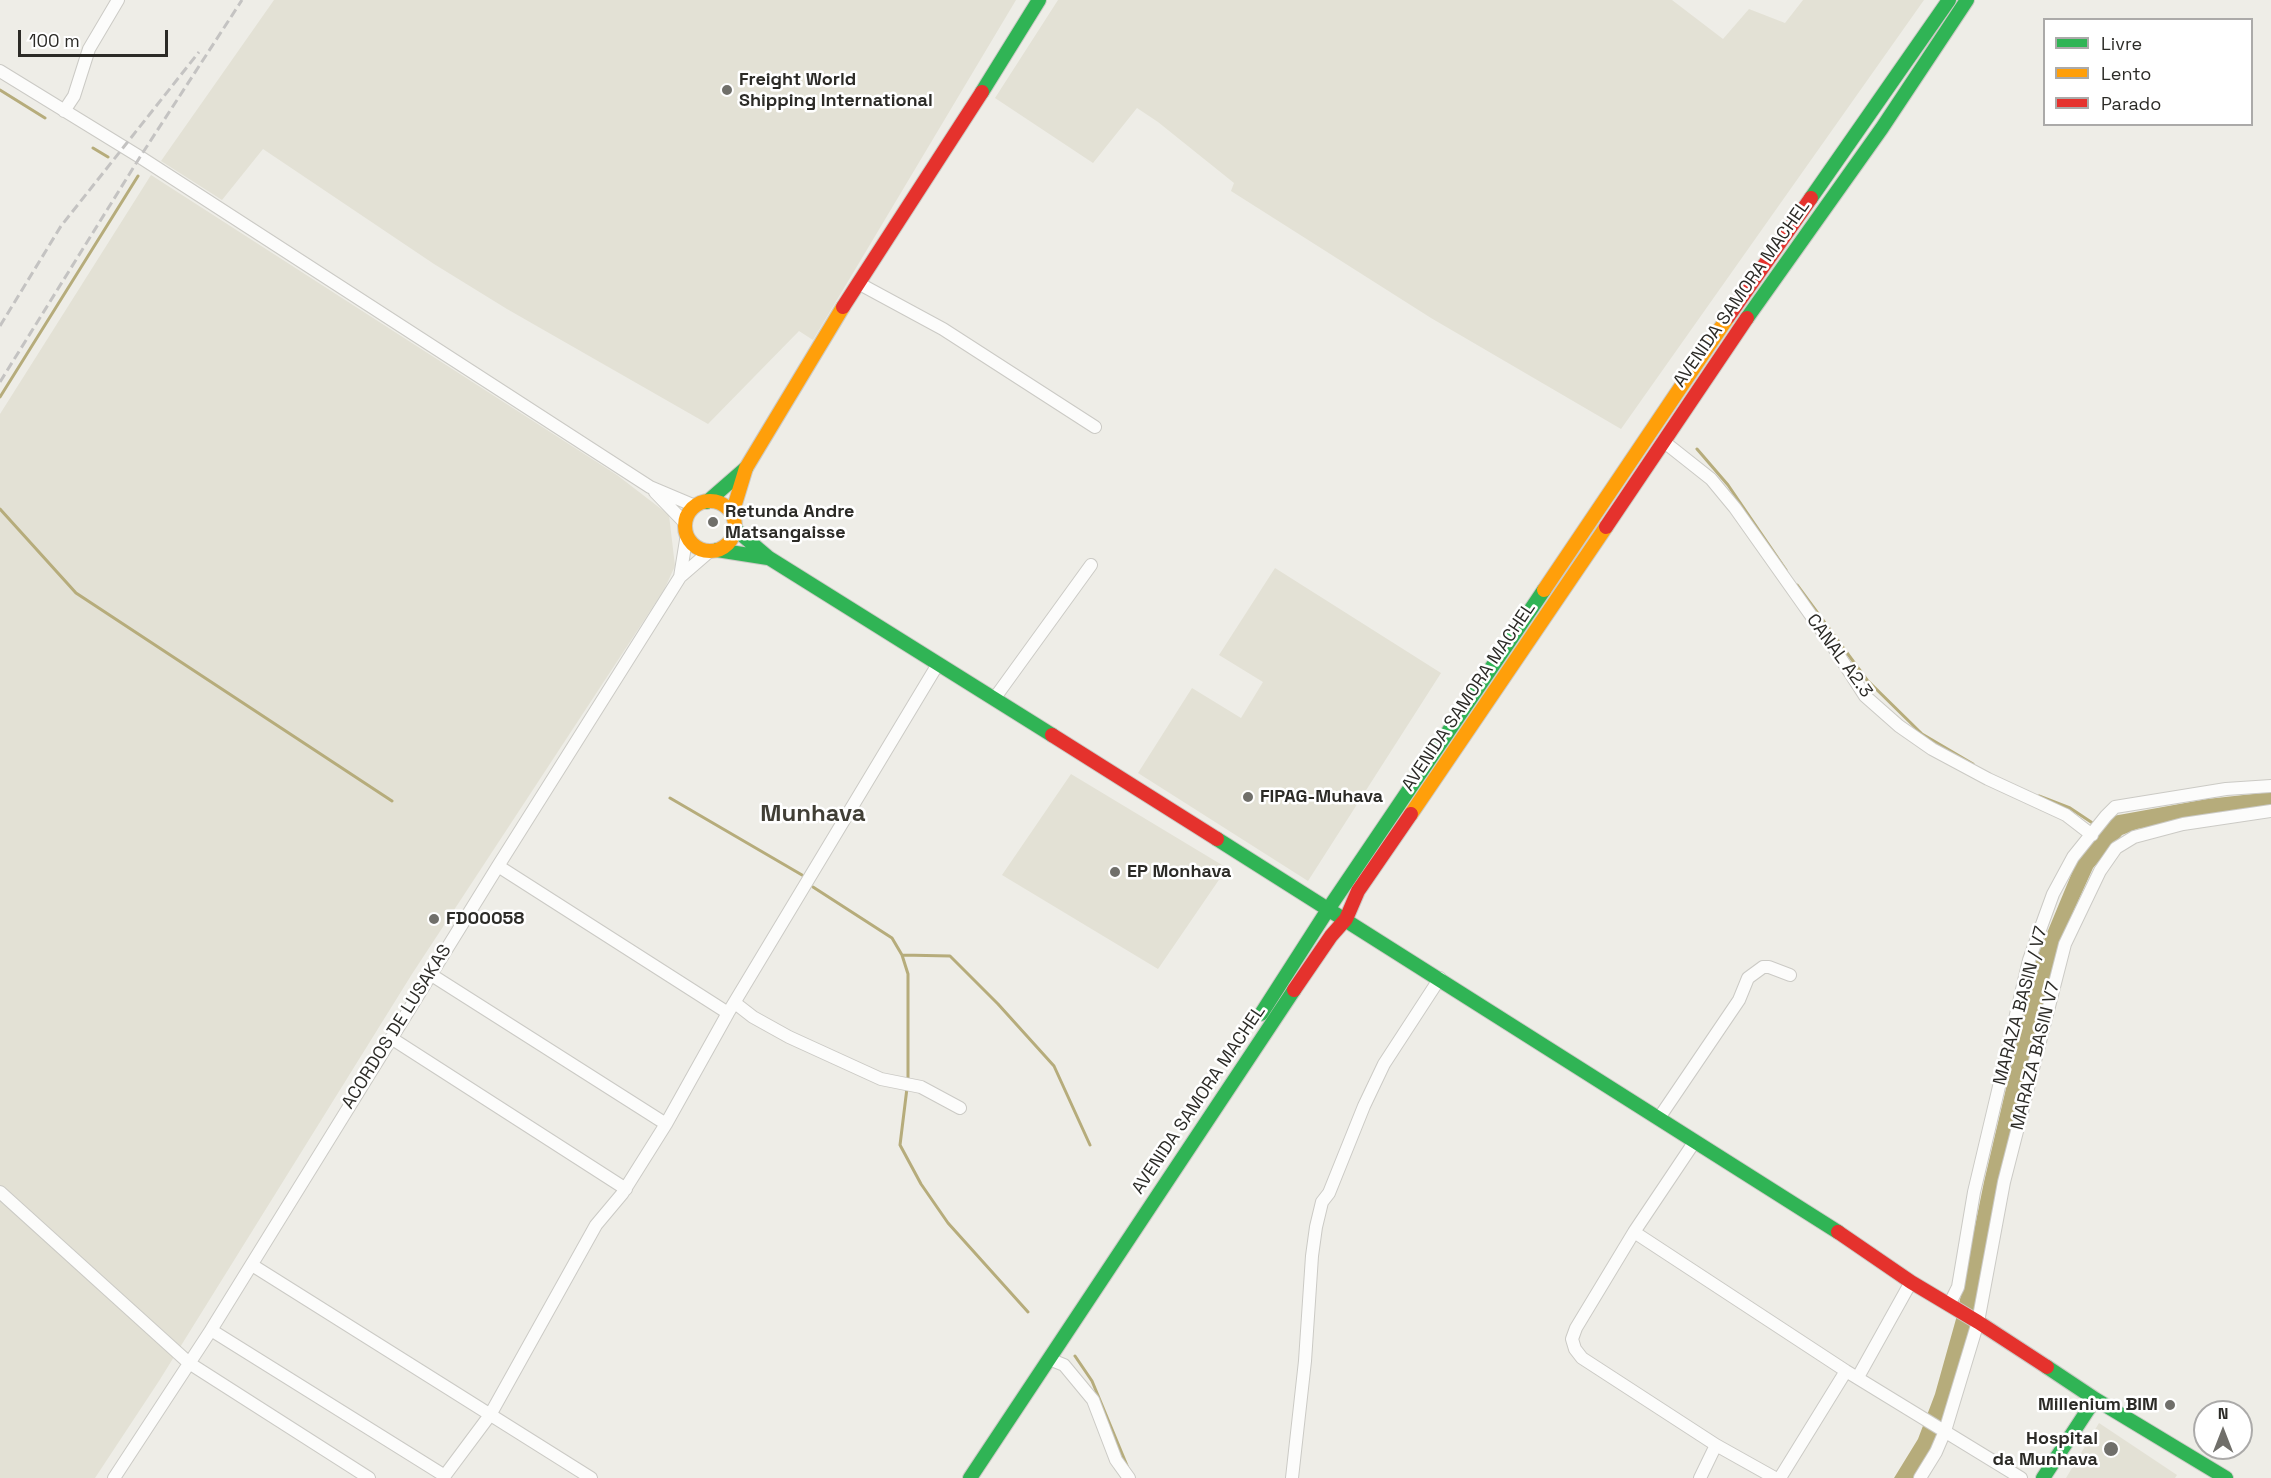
<!DOCTYPE html>
<style>
body{margin:0}
#map{position:relative;width:2271px;height:1478px;overflow:hidden;background:#eeede7;font-family:"Space Grotesk",sans-serif}
canvas{display:block}
.legend{position:absolute;left:2043px;top:18px;width:210px;height:108px;box-sizing:border-box;background:#fff;border:2px solid #abaaa9;margin:0;padding:8px 10px;list-style:none;font-size:18px;color:#2c2b27}
.legend li{display:flex;align-items:center;gap:12px;height:30px}
.legend b{width:30px;border:2px solid #abaaa9}
.north{position:absolute;left:2193px;top:1400px;width:60px;height:60px;box-sizing:border-box;background:#fff;border:2px solid #abaaa9;border-radius:50%;rotate:0deg;font-size:16px;font-weight:700;line-height:24px;text-align:center;color:#2c2b27}
.north::after{content:'';display:block;margin:auto;width:21px;height:27px;background:#706f6a;clip-path:polygon(50% 0,100% 100%,50% 72%,0 100%)}
.scale{position:absolute;left:18px;top:30px;width:150px;height:27px;box-sizing:border-box;border:3px solid #2c2b27;border-top:0;padding-left:8px;font-size:18px;line-height:21px;white-space:nowrap;color:#2c2b27;-webkit-text-stroke:4px #fff;paint-order:stroke}
</style>
<div id="map">
<canvas width="2271" height="1478"></canvas>
<ul class="legend">
<li><b style="height:8px;background:#30b455"></b>Livre</li>
<li><b style="height:8px;background:#ff9f0a"></b>Lento</li>
<li><b style="height:8px;background:#e5322d"></b>Parado</li>
</ul>
<div class="north">N</div>
<div class="scale">100 m</div>
</div>
<script>
const c = document.querySelector('canvas').getContext('2d');
c.lineJoin = 'round';
function paint(path, color) { c.fillStyle = color; c.fill(path, 'evenodd'); }
const shape = rows => new Path2D(rows.map(r => 'M' + r).join(''));
function trace(path, color, width, dash) { c.strokeStyle = color; c.lineWidth = width; c.lineCap = dash ? 'butt' : 'round'; c.setLineDash(dash || []); c.stroke(path); }
function drawText(font, color, halo, rows, align = 'center') {
  c.font = font + ' "Space Grotesk",sans-serif'; c.lineWidth = 5; c.setLineDash([]); c.textBaseline = 'middle'; c.strokeStyle = halo; c.fillStyle = color; for (const [text, x, y, turn = 0] of rows) {
    c.save(); c.translate(x, y); c.rotate((+turn || 0) * Math.PI / 180); c.textAlign = isNaN(turn) ? turn : align; if (halo) c.strokeText(text, 0, 0); c.fillText(text, 0, 0); c.restore();
  }
}
const built = shape([
 [274,0,1016,0,813,340,799,331,708,424,507,309,434,264,263,149,222,200,161,161],
 [1058,0,1672,0,1723,39,1749,9,1785,23,1803,0,1924,0,1621,429,1431,318,1231,191,1234,183,1158,122,1137,108,1093,163,995,98],
 [151,175,617,475,669,515,675,566,664,590,412,974,159,1381,95,1478,0,1478,0,414],
 [1275,568,1441,673,1308,881,1138,773,1192,688,1241,718,1263,682,1219,655],
 [1071,774,1227,868,1158,969,1002,875],
 [2099,1423,2177,1475,2175,1478,2066,1478]
]);
const water = shape([
 [2271,792,2271,809,2218,815,2137,829,2122,835,2093,868,2060,941,1999,1182,1976,1306,1945,1418,1932,1448,1913,1478,1894,1478,1918,1439,1935,1394,1956,1319,1984,1182,2037,957,2076,863,2113,816,2207,799]
]);
const stream = shape([
 [0,90,45,118],
 [93,148,108,157],
 [0,397,138,176],
 [1697,449,1728,485,1786,570],
 [0,509,76,593,392,801],
 [1797,585,1867,680,1922,734,1973,764],
 [2039,796,2070,808,2094,824],
 [670,798,802,875],
 [813,887,892,938,902,955,908,974,908,1081],
 [902,955,950,956,998,1004,1054,1066,1090,1145],
 [907,1088,900,1145,921,1184,948,1223,1028,1312],
 [1075,1356,1092,1381,1128,1468]
]);
const street = shape([
 [0,71,140,157,650,487,695,506],
 [64,111,74,96,89,49,118,0],
 [858,283,943,329,1095,427],
 [1663,441,1711,479,1735,508,1834,648,1865,696,1899,726,1932,749,1988,779,2066,815,2092,835],
 [655,492,686,524],
 [680,577,687,534],
 [994,699,1091,565],
 [498,866,728,1013],
 [430,974,666,1124],
 [735,1003,753,1017,789,1037,881,1079,921,1087,960,1108],
 [391,1038,626,1189],
 [1659,1118,1739,1000,1748,978,1763,967,1769,967,1790,975],
 [1695,1141,1634,1232,1576,1328,1572,1339,1575,1349,1582,1358,1716,1445,1775,1478],
 [0,1192,189,1363,369,1478],
 [1634,1232,1846,1371,2021,1478],
 [252,1265,591,1478],
 [1949,1305,1958,1287,1974,1192,2029,960,2053,894,2073,857,2106,816,2115,807,2226,789,2271,786],
 [211,1330,445,1476],
 [1049,1359,1064,1365,1093,1400,1116,1460,1129,1478],
 [1858,1377,1911,1282],
 [114,1478,211,1330,498,866,680,577,710,551],
 [443,1478,490,1415,596,1225,622,1194,666,1124,728,1013,938,664],
 [1292,1478,1305,1361,1312,1256,1316,1227,1322,1202,1329,1193,1364,1106,1384,1064,1440,978],
 [1700,1478,1716,1445],
 [1780,1478,1846,1371],
 [1920,1478,1936,1452,1945,1431,1978,1322,2004,1182,2065,944,2100,871,2116,848,2134,837,2183,824,2271,811]
]);
const fast = shape([
 [982,92,1039,0],
 [1811,198,1949,0],
 [1747,318,1882,128,1967,0],
 [707,502,746,468],
 [735,529,769,558,1052,735],
 [717,550,768,558],
 [1217,839,1838,1232],
 [1261,1014,1329,908,1544,590],
 [2047,1367,2095,1399,2226,1478],
 [970,1478,1294,990],
 [2043,1478,2095,1399]
]);
const slow = shape([
 '685 526a25 25 0 1 1 50 0a25 25 0 1 1-50 0Z',
 [732,514,746,468,843,307],
 [1544,590,1728,317],
 [1411,814,1606,527]
]);
const jam = shape([
 [843,307,982,92],
 [1728,317,1811,198],
 [1606,527,1747,318],
 [1052,735,1217,839],
 [1294,990,1331,936,1346,919,1358,891,1411,814],
 [1838,1232,1911,1282,1978,1322,2047,1367]
]);
const rail = shape([
 [0,326,61,226,199,52],
 [0,382,140,157,242,0]
]);
const markers = [
 [727,90,6,"#706f6a"],
 [713,522,6,"#706f6a"],
 [1248,797,6,"#706f6a"],
 [1115,872,6,"#706f6a"],
 [434,919,6,"#706f6a"],
 [2170,1405,6,"#706f6a"],
 [2111,1449,8,"#706f6a"]
];
const poiNames = [
 ["Freight World",739,80],
 ["Shipping International",739,101],
 ["Retunda Andre",725,512],
 ["Matsangaisse",725,533],
 ["FIPAG-Muhava",1260,797],
 ["EP Monhava",1127,872],
 ["FD00058",446,919],
 ["Millenium BIM",2158,1405,"right"],
 ["Hospital",2098,1439,"right"],
 ["da Munhava",2098,1460,"right"]
];
const streetNames = [
 ["AVENIDA SAMORA MACHEL",1742,294,-55],
 ["CANAL A2.3",1839,656,54],
 ["AVENIDA SAMORA MACHEL",1469,697,-56],
 ["MARAZA BASIN / V7",2021,1006,-75],
 ["ACORDOS DE LUSAKAS",397,1027,-58],
 ["MARAZA BASIN V7",2036,1056,-76],
 ["AVENIDA SAMORA MACHEL",1199,1100,-56]
];
const districtNames = [
 ["Munhava",813,814]
];
paint(built, '#e3e1d5');
paint(water, '#b6ac7b');
trace(stream, '#b6ac7b', 3);
trace(street, '#cbcac5', 14);
trace(fast, '#cbcac5', 16);
trace(slow, '#cbcac5', 16);
trace(jam, '#cbcac5', 16);
trace(street, '#fcfcfb', 12);
trace(fast, '#30b455', 14);
trace(slow, '#ff9f0a', 14);
trace(jam, '#e5322d', 14);
trace(rail, '#c4c3c2', 3, [9, 4.5]);
for (const [x, y, r, color] of markers) { const dot = new Path2D(); dot.arc(x, y, r, 0, 2 * Math.PI); c.fillStyle = color; c.fill(dot); trace(dot, '#fff', 2); }
drawText('bold 18px', '#2c2b27', '#fff', poiNames, 'left');
drawText('18px', '#2c2b27', '#fff', streetNames);
drawText('bold 24px', '#413f36', '#fff', districtNames);
</script>
